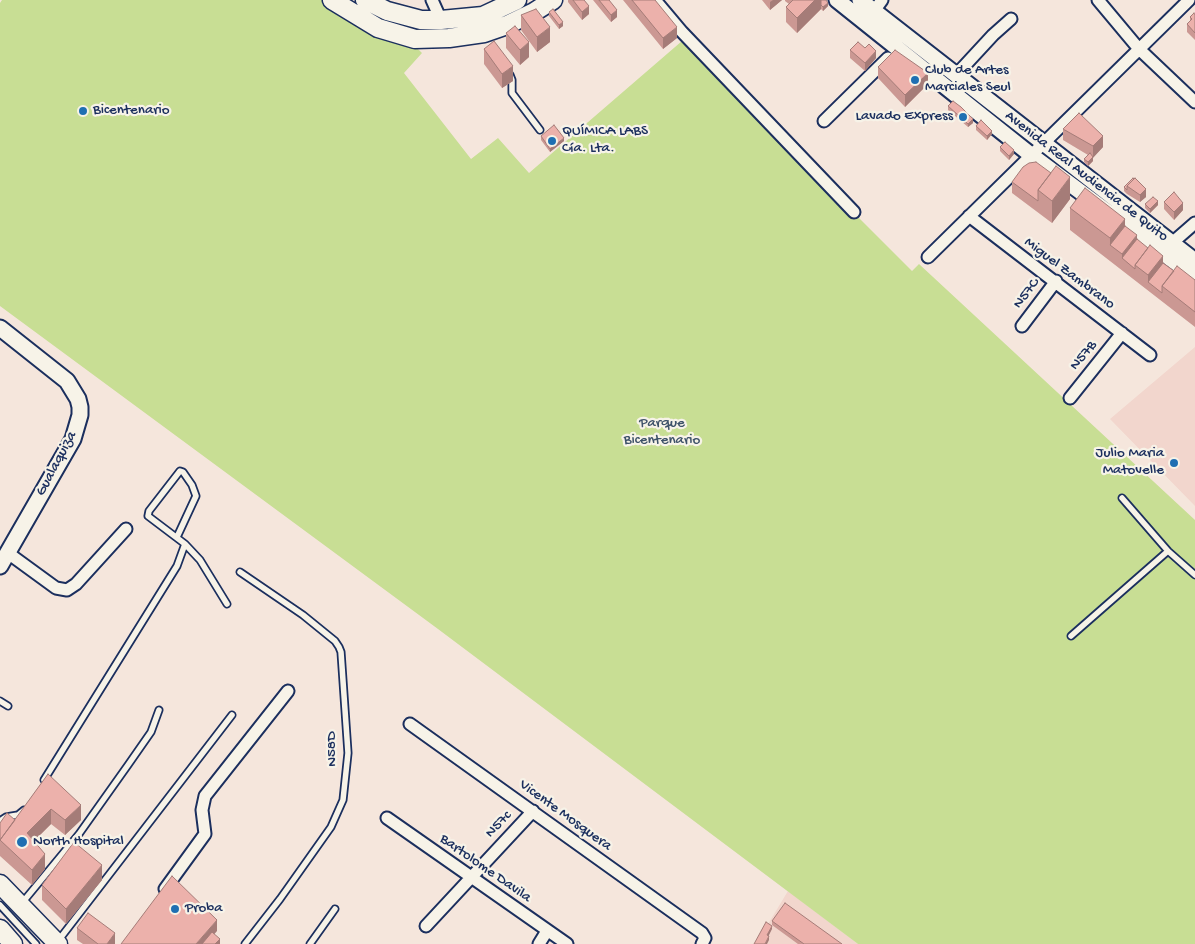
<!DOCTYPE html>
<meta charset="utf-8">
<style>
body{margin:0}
canvas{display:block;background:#f5e6dc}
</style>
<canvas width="1195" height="944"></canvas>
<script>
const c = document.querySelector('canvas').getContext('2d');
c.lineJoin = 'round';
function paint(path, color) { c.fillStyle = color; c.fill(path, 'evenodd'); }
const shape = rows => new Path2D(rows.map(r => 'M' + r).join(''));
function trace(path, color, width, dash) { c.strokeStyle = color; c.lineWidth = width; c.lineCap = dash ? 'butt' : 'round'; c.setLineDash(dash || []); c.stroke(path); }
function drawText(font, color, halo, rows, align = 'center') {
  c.font = font + ' "Gochi Hand",sans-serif'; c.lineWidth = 4.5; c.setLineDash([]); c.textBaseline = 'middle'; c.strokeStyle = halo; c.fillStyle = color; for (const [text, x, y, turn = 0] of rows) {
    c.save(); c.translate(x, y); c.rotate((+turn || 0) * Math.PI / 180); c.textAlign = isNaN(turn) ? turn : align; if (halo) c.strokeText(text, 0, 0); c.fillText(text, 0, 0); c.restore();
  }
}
const built = shape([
 [1195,347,1195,506,1110,419],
 [788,891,858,944,756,944]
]);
const green = shape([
 [2,0,325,0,415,46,422,53,404,73,471,159,498,138,529,173,682,41,912,271,919,264,1195,520,1195,944,858,944,438,629,0,306,0,3]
]);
const lane = shape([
 [510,75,512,80,512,93,540,130],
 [1122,498,1168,551,1195,575],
 [177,537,196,496,192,485,183,472,180,471,149,511,148,516,185,544,200,560,227,604],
 [240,572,303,615,335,641,339,647,341,652,348,753,343,800,331,827,280,899,245,944],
 [1071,636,1168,551],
 [0,701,8,706],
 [44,780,177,566,185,544],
 [0,821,6,817,18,815,24,810],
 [22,903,79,834,128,765,151,732,159,710],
 [0,905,36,944],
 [58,941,232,715],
 [310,944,335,909]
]);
const street = shape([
 [432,0,441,20],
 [655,0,682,32,854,212],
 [1098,0,1139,49,1195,102],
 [874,11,882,0],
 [956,75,993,35,1011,19],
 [824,121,888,58],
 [969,216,1150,355],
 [1172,243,1195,223],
 [928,257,1189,0],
 [1022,326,1056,281],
 [1070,398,1122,333],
 [8,553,56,588,67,590,76,584,126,529],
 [410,724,702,933,705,938,702,944],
 [387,818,567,944],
 [165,889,205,834,202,810,205,796,288,691],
 [426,926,533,811],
 [539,944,547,931]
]);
const secondary = shape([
 [837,0,1031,155,1195,277],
 [860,0,1195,261],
 [0,328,67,381,78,399,80,407,80,415,73,439,0,566]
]);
const primary = shape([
 [332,0,378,28,415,39,449,38,484,33,507,25,534,12,553,0],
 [365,0,387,11,421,20,441,20,483,16,517,0],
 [0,884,58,944],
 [0,929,13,944]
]);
const wall = shape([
 [568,0,584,0,589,14,582,20,568,2],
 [593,0,609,0,617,17,611,22],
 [623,0,655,0,677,38,663,49],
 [762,0,782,0,770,10],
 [785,0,826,0,828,6,823,11,821,9,797,33,786,22,786,7,789,4,785,1],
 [549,12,563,26,559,29,549,16],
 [521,15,550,42,537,52,521,30],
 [1195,15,1195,40,1187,32,1187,24,1190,21,1190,17],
 [506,33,529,57,520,65,506,48],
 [865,48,876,58,865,71,850,58,850,50],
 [484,49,513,81,502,88,484,64],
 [878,67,928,84,905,107,878,78],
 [948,106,973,123,968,127,948,110],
 [976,126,992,134,987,140,976,130],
 [1063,129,1103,147,1093,157,1093,161,1088,166,1084,162,1084,159,1088,155,1063,140],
 [541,136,564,141,550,152,541,140],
 [1000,147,1014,154,1009,160,1000,151],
 [1133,178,1146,197,1140,202,1127,194,1124,191,1124,187],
 [1012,182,1070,199,1052,223,1012,193],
 [1164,202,1183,210,1174,220,1164,209],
 [1145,204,1158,205,1150,213,1145,208],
 [1070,208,1125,226,1137,239,1163,263,1174,271,1195,280,1195,327,1070,230],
 [48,774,81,820,65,835,51,824,34,841,45,869,32,885,0,856,0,823,15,820],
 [102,880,66,924,42,900,42,885],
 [772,921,842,944,798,944,772,925],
 [77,928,115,944,83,944,77,940]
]);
const shadedWall = shape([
 [773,0,782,0,770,10,770,2],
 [815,0,821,0,821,9,797,33,797,18],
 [828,3,828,6,823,11,823,7],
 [589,6,589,14,582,20,582,12],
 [617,10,617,17,611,22,611,15],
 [563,22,563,26,559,29,559,25],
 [550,27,550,42,537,52,537,37],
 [677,27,677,38,663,49,663,38],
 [529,42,529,57,520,65,520,50],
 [876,51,876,58,865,71,865,63],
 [513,66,513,81,502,88,502,74],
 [928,73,928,84,905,107,905,95],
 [973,119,973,123,968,127,968,124],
 [992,131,992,134,987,140,987,136],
 [1103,136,1103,147,1093,158,1093,146],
 [564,138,564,141,550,152,550,149],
 [1014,150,1014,154,1009,160,1009,156],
 [1093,157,1093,161,1088,166,1088,162],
 [1070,177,1070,199,1052,223,1052,201],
 [1146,189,1146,197,1140,202,1140,195],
 [1158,201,1158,205,1150,213,1150,209],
 [1183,203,1183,210,1174,220,1174,212],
 [1125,219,1125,241,1110,245,1110,238],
 [1137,235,1137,250,1122,258,1122,254],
 [1163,256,1163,270,1148,282,1148,275],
 [81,805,81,820,65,835,65,820],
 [51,809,51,824,27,848,27,833],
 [45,854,45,869,32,885,32,870],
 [102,865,102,880,66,924,66,909],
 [217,920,217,931,206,944,196,944],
 [772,926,772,929,767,939,767,935],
 [115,933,115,944,107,944],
 [769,936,769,940,767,944,765,944],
 [220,939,220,944,215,944]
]);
const building = shape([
 [573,0,584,0,589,6,582,12,573,0],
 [599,0,609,0,617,10,611,15,599,0],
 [632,0,655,0,677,27,663,38,632,0],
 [793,0,815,0,797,18,786,7,793,0],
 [821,0,826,0,828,3,823,7,821,5,821,0],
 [536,9,550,27,537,37,521,15,536,9],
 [553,9,563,22,559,25,549,12,553,9],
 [1194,13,1195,15,1195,33,1187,24,1192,19,1190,17,1194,13],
 [515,26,529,42,520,50,506,33,515,26],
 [494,41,513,66,502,74,484,49,494,41],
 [858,42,865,48,869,44,876,51,865,63,850,50,858,42],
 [895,50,928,73,905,95,878,67,895,50],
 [953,101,961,107,973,119,968,124,948,106,953,101],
 [1079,113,1103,136,1093,146,1063,129,1079,113],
 [981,120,992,131,987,136,976,126,981,120],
 [554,125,564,138,550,149,541,136,554,125],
 [1005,142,1014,150,1009,156,1000,147,1005,142],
 [1090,153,1093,157,1088,162,1084,159,1090,153],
 [1036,162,1051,173,1038,190,1038,201,1012,182,1023,167,1029,163,1036,162],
 [1056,166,1070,177,1052,201,1038,190,1056,166],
 [1133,178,1134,179,1127,186,1127,190,1124,187,1133,178],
 [1135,178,1146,189,1140,195,1127,186,1135,178],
 [1085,188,1125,219,1110,238,1070,208,1085,188],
 [1174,192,1183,203,1174,212,1164,202,1174,192],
 [1153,197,1158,201,1150,209,1145,204,1153,197],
 [1125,226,1137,235,1122,254,1110,245,1125,226],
 [1137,239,1148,248,1135,265,1135,269,1122,258,1137,239],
 [1150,245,1163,256,1148,275,1135,265,1150,245],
 [1163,263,1174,271,1162,286,1162,293,1148,282,1163,263],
 [1177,266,1195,280,1195,312,1162,286,1177,266],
 [48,774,81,805,65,820,51,809,27,833,45,854,32,870,0,840,48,774],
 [7,813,15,820,0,840,0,823,7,813],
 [74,842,102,865,66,909,42,885,74,842],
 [172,876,217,920,196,944,121,944,172,876],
 [785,903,842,944,804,944,772,921,785,903],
 [88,913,115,933,107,944,98,944,77,928,88,913],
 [766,922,772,926,767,935,769,936,765,944,754,944,766,922],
 [212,932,220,939,215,944,202,944,212,932]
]);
const markers = [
 [915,80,5,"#1f6fb2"],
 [83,111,5,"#1f6fb2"],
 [963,117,5,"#1f6fb2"],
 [552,141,5,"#1f6fb2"],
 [1174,463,5,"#1f6fb2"],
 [22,842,6,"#1f6fb2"],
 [175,909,5,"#1f6fb2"]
];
const poiNames = [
 ["Club de Artes",925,71],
 ["Marciales Seul",925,88],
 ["Bicentenario",93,111],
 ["Lavado Express",953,117,"right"],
 ["QUÍMICA LABS",562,132],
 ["Cía. Lta.",562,149],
 ["Julio Maria",1164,454,"right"],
 ["Matovelle",1164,471,"right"],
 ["North Hospital",33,842],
 ["Proba",185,909]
];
const streetNames = [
 ["Avenida Real Audiencia de Quito",1086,177,38],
 ["Miguel Zambrano",1069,274,37],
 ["N57C",1027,294,-53],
 ["N57B",1084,356,-51],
 ["Gualaquiza",57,464,-62],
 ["N58D",333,749,-90],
 ["Vicente Mosquera",565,816,36],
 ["N57c",499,825,-47],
 ["Bartolome Davila",485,869,35]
];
const parkNames = [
 ["Parque",662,424],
 ["Bicentenario",662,441]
];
paint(built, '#f2d6cd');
paint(green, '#c8de94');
trace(lane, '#1b2f5e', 9);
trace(street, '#1b2f5e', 15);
trace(secondary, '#1b2f5e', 19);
trace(primary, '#1b2f5e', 21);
trace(lane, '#f7f3e8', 5.5);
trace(street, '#f7f3e8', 11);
trace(secondary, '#f7f3e8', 15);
trace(primary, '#f7f3e8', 18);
paint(wall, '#cb9893');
paint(shadedWall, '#a57c78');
paint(building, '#ecb1ab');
trace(building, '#a57c78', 1);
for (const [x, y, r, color] of markers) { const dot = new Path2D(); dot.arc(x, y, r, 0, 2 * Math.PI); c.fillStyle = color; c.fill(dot); trace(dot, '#f7f3e8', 2); }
drawText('15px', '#1b2f5e', '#f7f3e8', poiNames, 'left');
drawText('15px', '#1b2f5e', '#f7f3e8', streetNames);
drawText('15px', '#3e5269', '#f7f3e8', parkNames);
</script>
